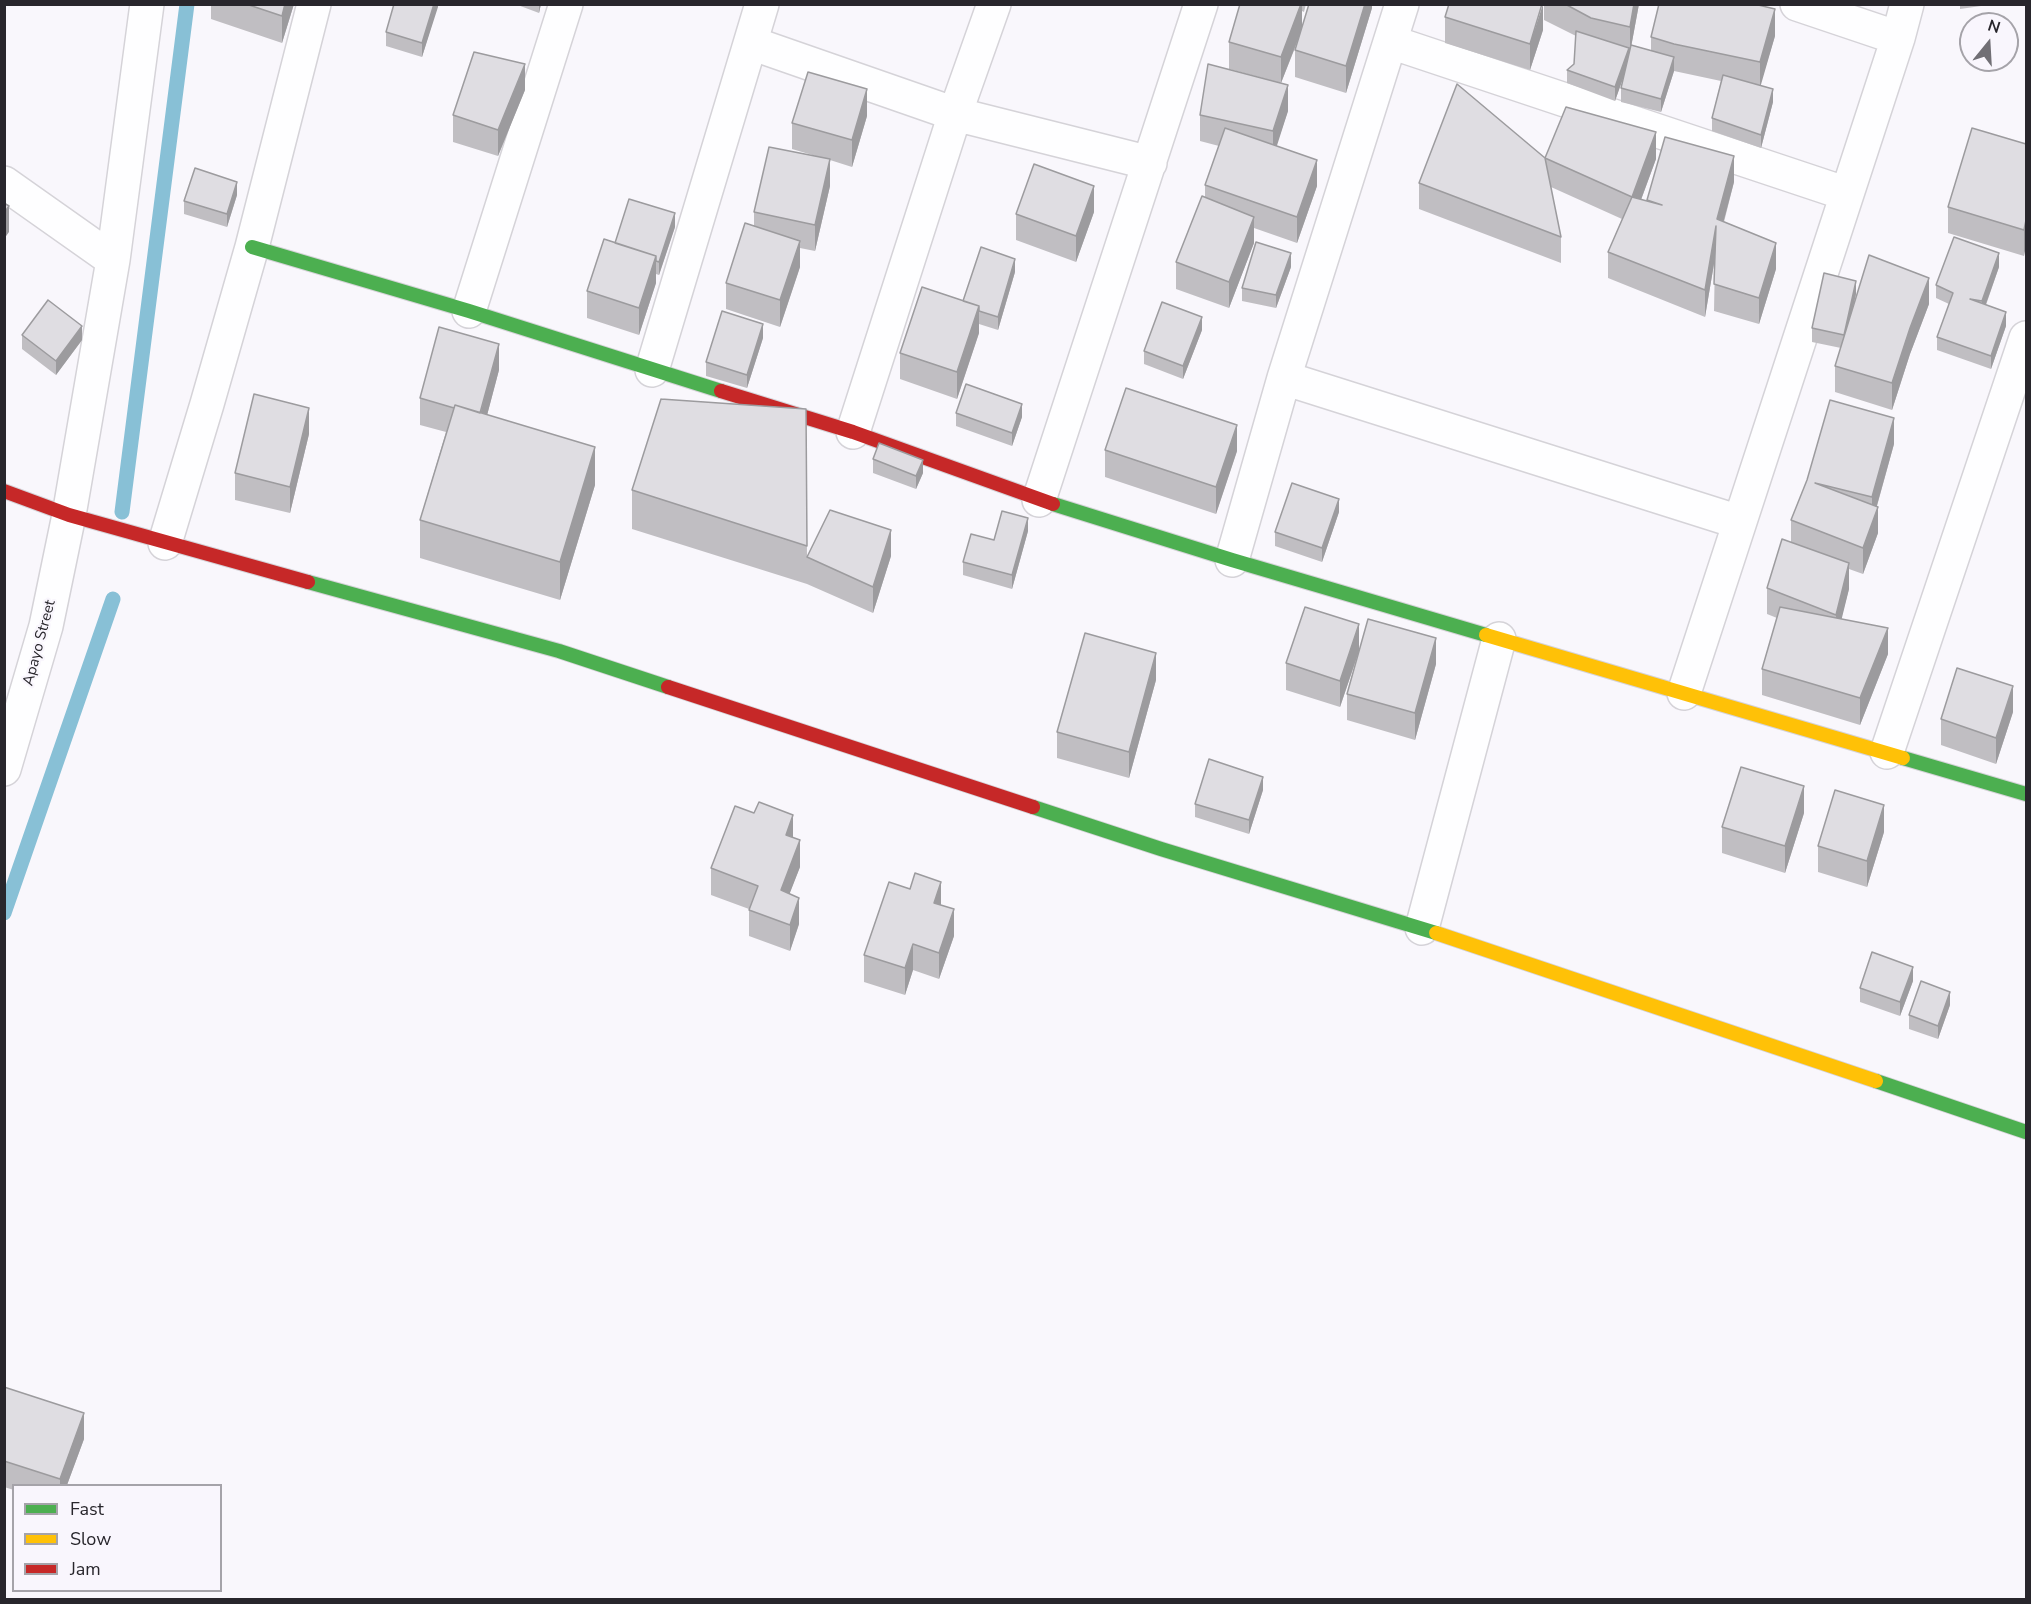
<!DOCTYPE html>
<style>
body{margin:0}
#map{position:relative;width:2031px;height:1604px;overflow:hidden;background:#f9f7fc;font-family:"Nunito Sans",sans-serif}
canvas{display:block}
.frame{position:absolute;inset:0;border:6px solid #28262c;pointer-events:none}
.legend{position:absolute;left:12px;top:1484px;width:210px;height:108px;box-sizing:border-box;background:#f9f6fd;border:2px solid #a5a3a9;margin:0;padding:8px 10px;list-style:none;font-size:18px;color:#28262c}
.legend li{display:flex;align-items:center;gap:12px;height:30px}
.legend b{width:30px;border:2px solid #a5a3a9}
.north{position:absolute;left:1959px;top:12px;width:60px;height:60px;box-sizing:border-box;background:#f9f6fd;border:2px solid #a5a3a9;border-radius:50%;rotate:18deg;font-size:16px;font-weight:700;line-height:24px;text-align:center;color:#28262c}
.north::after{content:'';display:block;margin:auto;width:21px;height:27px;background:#716f75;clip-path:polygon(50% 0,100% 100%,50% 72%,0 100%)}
</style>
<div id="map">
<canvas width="2031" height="1604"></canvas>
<div class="frame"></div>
<ul class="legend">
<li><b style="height:8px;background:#4caf50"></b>Fast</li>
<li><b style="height:8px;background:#ffc107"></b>Slow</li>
<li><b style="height:8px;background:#c62828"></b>Jam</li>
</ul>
<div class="north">N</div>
</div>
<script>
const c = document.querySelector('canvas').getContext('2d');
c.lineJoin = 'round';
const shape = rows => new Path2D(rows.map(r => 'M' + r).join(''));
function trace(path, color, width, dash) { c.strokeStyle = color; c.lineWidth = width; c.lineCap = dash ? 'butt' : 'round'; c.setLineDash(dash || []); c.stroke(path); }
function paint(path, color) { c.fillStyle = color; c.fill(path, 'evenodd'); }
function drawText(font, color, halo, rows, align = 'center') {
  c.font = font + ' "Nunito Sans",sans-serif'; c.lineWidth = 4.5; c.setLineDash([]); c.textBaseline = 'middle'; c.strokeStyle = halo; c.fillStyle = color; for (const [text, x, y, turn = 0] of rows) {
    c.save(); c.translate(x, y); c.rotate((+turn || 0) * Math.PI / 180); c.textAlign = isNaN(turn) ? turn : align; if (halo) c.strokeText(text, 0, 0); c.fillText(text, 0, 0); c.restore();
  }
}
const stream = shape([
 [122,512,187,4],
 [4,913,113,599]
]);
const street = shape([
 [1797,4,1898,38],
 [1391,42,1847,194],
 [751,43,955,114,1150,163],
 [4,183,113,260],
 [469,311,566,4],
 [652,370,762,4],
 [1284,378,1739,522],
 [853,432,955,114,994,4],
 [1039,500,1201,4],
 [165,543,207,404,252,247,314,4],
 [1232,560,1284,378,1402,4],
 [1684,693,1898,38,1907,4],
 [1887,752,2026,338],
 [4,769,46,626,69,515,113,260,147,4],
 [1422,928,1499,639]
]);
const fast = shape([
 [252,247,469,311,721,391],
 [1053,504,1232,560,1486,635],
 [308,582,559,651,668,687],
 [1903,758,2026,794],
 [1033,807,1161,849,1436,933],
 [1876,1081,2026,1132]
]);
const slow = shape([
 [1486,635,1903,758],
 [1436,933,1876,1081]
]);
const jam = shape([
 [721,391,853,432,1053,504],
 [4,491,69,515,308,582],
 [668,687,1033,807]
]);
const wall = shape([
 [211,4,294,4,282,43,211,19],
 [438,4,422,57,386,46,386,32],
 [515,4,541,4,539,13],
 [1240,4,1306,4,1304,12,1302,11,1302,25,1372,4,1372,8,1346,93,1295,77,1295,50,1297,43,1281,83,1229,69,1229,42],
 [1544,4,1639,4,1631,47,1651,51,1651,37,1775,36,1760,85,1773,102,1761,148,1712,131,1712,118,1721,81,1674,71,1661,112,1621,102,1621,88,1624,74,1615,101,1567,83,1567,70,1574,64,1576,36,1544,20],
 [1960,4,1995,4,1960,9],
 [1445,17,1543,30,1530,70,1445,43],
 [525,90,498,156,453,142,453,115],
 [1288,111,1276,146,1317,186,1297,243,1254,228,1254,243,1229,308,1176,289,1176,262,1205,198,1205,185,1219,146,1200,141,1200,115],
 [867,116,852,167,830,160,830,186,815,251,800,248,800,267,780,327,726,309,726,283,754,226,754,212,819,157,792,149,792,123],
 [2026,144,2024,256,1948,233,1948,207],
 [1545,158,1656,159,1641,200,1647,201,1647,200,1734,182,1724,222,1776,269,1759,324,1714,311,1715,258,1705,317,1608,278,1608,252,1622,219,1551,187,1561,237,1561,263,1419,209,1419,183],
 [237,195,227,227,184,214,184,201],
 [1094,212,1076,262,1016,240,1016,214],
 [675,227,659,275,656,274,656,283,639,335,587,318,587,291,615,243],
 [1291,267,1276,308,1242,301,1242,288],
 [1999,267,1986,305,2006,326,1991,369,1937,350,1937,337,1949,304,1936,298,1936,285],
 [1015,272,998,330,979,324,979,333,957,399,900,379,900,353,963,301],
 [1856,294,1853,306,1929,304,1910,354,1892,410,1835,392,1835,366,1841,348,1812,342,1812,328],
 [1202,330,1183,379,1144,364,1144,351],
 [22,335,82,340,56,375,22,349],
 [763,338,747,388,706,376,706,362],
 [499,370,487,415,595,485,560,600,420,558,420,520,446,432,420,425,420,398],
 [806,409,807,557,891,556,873,613,807,584,632,529,632,490],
 [956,413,1022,417,1012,446,956,426],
 [309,434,290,513,235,500,235,473],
 [1894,444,1877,506,1878,533,1863,574,1849,569,1849,589,1841,619,1888,654,1860,725,1762,695,1762,669,1777,618,1767,614,1767,588,1791,543,1791,520,1807,480],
 [1105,450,1237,451,1216,514,1105,477],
 [873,459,923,473,916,489,873,473],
 [1339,512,1322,562,1275,546,1275,532],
 [1028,531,1012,589,963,575,963,562,994,540],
 [1359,651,1340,707,1286,690,1286,663],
 [1436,664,1415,740,1347,720,1347,694],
 [1156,680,1129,778,1057,758,1057,732],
 [2013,712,1996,764,1941,745,1941,719],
 [1263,790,1249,834,1195,817,1195,804],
 [1804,813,1785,873,1722,853,1722,827],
 [1884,832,1867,887,1818,872,1818,846],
 [793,838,800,867,789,894,799,924,790,951,749,936,749,909,711,895,711,868],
 [941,905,954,936,939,979,913,970,905,995,864,982,864,955],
 [1913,981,1900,1016,1860,1002,1860,988],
 [1950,1005,1938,1039,1909,1029,1909,1015],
 [4,1387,84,1439,67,1485,14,1485,14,1490,4,1487]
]);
const shadedWall = shape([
 [285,4,294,4,282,43,282,16],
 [434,4,438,4,438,7,422,57,422,43],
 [539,4,541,4,539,13],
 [1301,4,1302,4,1302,29,1281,83,1281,57],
 [1365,4,1372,4,1372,8,1346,93,1346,66],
 [1543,4,1543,30,1530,70,1530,44],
 [1634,4,1639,4,1630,53,1630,27],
 [1775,9,1775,36,1760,88,1760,62],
 [1629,48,1629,62,1615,101,1615,87],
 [1674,57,1674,71,1661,112,1661,99],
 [525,64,525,90,498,156,498,130],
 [1288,85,1288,111,1273,158,1273,131],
 [867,89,867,116,852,167,852,140],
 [1773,89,1773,102,1761,148,1761,135],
 [1656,132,1656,159,1632,224,1632,197],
 [1734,156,1734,182,1717,246,1717,219],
 [830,159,830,186,815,251,815,225],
 [1317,160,1317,186,1297,243,1297,217],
 [237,182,237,195,227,227,227,214],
 [1094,186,1094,212,1076,262,1076,236],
 [9,206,9,232,4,239,4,213],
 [675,213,675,227,659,275,659,262],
 [1254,217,1254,243,1229,308,1229,282],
 [2026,220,2026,246,2024,256,2024,230],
 [1716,226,1716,252,1705,317,1705,290],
 [800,241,800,267,780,327,780,300],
 [1776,243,1776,269,1759,324,1759,298],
 [1291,253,1291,267,1276,308,1276,295],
 [1999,253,1999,267,1982,315,1982,301],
 [656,256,656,283,639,335,639,308],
 [1015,259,1015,272,998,330,998,317],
 [1929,278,1929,304,1910,354,1892,410,1892,383,1910,328],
 [1856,281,1856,294,1844,349,1844,335],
 [979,306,979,333,957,399,957,372],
 [2006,312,2006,326,1991,369,1991,356],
 [1202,317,1202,330,1183,379,1183,366],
 [763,324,763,338,747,388,747,375],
 [82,326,82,340,56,375,56,361],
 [499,344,499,370,480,442,480,415],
 [1022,404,1022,417,1012,446,1012,433],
 [309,408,309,434,290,513,290,487],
 [1894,418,1894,444,1872,523,1878,507,1878,533,1863,574,1863,548,1872,523,1872,497],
 [1237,425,1237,451,1216,514,1216,487],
 [595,447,595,485,560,600,560,562],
 [923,460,923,473,916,489,916,476],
 [1339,499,1339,512,1322,562,1322,548],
 [1028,518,1028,531,1012,589,1012,575],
 [891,530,891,556,873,613,873,587],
 [1849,563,1849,589,1836,642,1836,615],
 [1359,624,1359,651,1340,707,1340,681],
 [1888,628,1888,654,1860,725,1860,698],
 [1436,638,1436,664,1415,740,1415,713],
 [1156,653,1156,680,1129,778,1129,752],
 [2013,686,2013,712,1996,764,1996,738],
 [1263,777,1263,790,1249,834,1249,820],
 [1804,786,1804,813,1785,873,1785,846],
 [1884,805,1884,832,1867,887,1867,861],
 [793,815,793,841,786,835],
 [800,840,800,867,781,916,781,890],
 [941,882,941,908,934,903],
 [799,898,799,924,790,951,790,925],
 [954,909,954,936,939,979,939,953],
 [913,944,913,970,905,995,905,968],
 [1913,967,1913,981,1900,1016,1900,1002],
 [1950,992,1950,1005,1938,1039,1938,1026],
 [84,1413,84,1439,67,1485,60,1485,60,1479]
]);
const building = shape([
 [246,4,285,4,282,16,246,4],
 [394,4,434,4,422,43,386,32,394,4],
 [1240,4,1301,4,1281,57,1229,42,1240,4],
 [1309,4,1365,4,1346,66,1295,50,1309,4],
 [1449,4,1542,4,1530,44,1445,17,1449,4],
 [1565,4,1634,4,1630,27,1591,18,1565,4],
 [1659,4,1754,4,1775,9,1760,62,1674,44,1651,37,1659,4],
 [1576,31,1629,48,1615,87,1567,70,1574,64,1576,31],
 [1631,45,1674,57,1661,99,1621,88,1631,45],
 [474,52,525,64,498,130,453,115,474,52],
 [1208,64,1288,85,1273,131,1200,115,1208,64],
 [808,72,867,89,852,140,792,123,808,72],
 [1723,75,1773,89,1761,135,1712,118,1723,75],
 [1457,84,1545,158,1566,107,1656,132,1632,197,1662,205,1647,200,1665,137,1734,156,1717,219,1776,243,1759,298,1714,284,1716,226,1705,290,1608,252,1632,197,1545,158,1561,237,1419,183,1457,84],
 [1225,128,1317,160,1297,217,1205,185,1225,128],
 [1972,128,2026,144,2026,220,2024,230,1948,207,1972,128],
 [769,147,830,159,815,225,754,212,769,147],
 [1034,164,1094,186,1076,236,1016,214,1034,164],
 [195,168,237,182,227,214,184,201,195,168],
 [1202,196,1254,217,1229,282,1176,262,1202,196],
 [629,199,675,213,659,262,656,261,656,256,615,243,629,199],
 [4,203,9,206,4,213,4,203],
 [745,223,800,241,780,300,726,283,745,223],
 [1954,237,1999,253,1982,301,1970,299,2006,312,1991,356,1937,337,1953,293,1936,285,1954,237],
 [604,239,656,256,639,308,587,291,604,239],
 [1256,242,1291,253,1276,295,1242,288,1256,242],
 [981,247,1015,259,998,317,979,311,979,306,963,301,981,247],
 [1869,255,1929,278,1910,328,1892,383,1835,366,1869,255],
 [1824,273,1856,281,1844,335,1812,328,1824,273],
 [922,287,979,306,957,372,900,353,922,287],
 [48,300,82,326,56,361,22,335,48,300],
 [1162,302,1202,317,1183,366,1144,351,1162,302],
 [722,311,763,324,747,375,706,362,722,311],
 [439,327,499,344,480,413,455,405,454,408,420,398,439,327],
 [966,384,1022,404,1012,433,956,413,966,384],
 [1126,388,1237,425,1216,487,1105,450,1126,388],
 [254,394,309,408,290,487,235,473,254,394],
 [661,399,806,409,807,546,632,490,661,399],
 [1830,400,1894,418,1872,497,1815,483,1878,507,1863,548,1791,520,1807,480,1830,400],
 [455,405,595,447,560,562,420,520,455,405],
 [879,443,923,460,916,476,873,459,879,443],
 [1292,483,1339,499,1322,548,1275,532,1292,483],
 [830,510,891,530,873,587,807,557,830,510],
 [1002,511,1028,518,1012,575,963,562,971,534,994,540,1002,511],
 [1782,539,1849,563,1836,615,1767,588,1782,539],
 [1305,607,1359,624,1340,681,1286,663,1305,607],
 [1780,607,1888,628,1860,698,1762,669,1780,607],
 [1368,619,1436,638,1415,713,1347,694,1368,619],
 [1085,633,1156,653,1129,752,1057,732,1085,633],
 [1957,668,2013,686,1996,738,1941,719,1957,668],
 [1209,759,1263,777,1249,820,1195,804,1209,759],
 [1741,767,1804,786,1785,846,1722,827,1741,767],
 [1835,790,1884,805,1867,861,1818,846,1835,790],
 [759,802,793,815,786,835,800,840,781,890,799,898,790,925,749,910,758,886,711,868,735,806,754,813,759,802],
 [915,873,941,882,934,903,954,909,939,953,913,944,905,968,864,955,889,882,910,889,915,873],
 [1872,952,1913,967,1900,1002,1860,988,1872,952],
 [1921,981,1950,992,1938,1026,1909,1015,1921,981],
 [4,1387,84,1413,60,1479,4,1461,4,1387]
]);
const streetNames = [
 ["Apayo Street",40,643,-75]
];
trace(stream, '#88c0d6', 15);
trace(street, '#d5d3d8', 36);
trace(fast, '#d5d3d8', 16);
trace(slow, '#d5d3d8', 16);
trace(jam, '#d5d3d8', 16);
trace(street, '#fefeff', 33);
trace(fast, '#4caf50', 14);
trace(slow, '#ffc107', 14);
trace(jam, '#c62828', 14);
paint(wall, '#c0bec2');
paint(shadedWall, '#9c9b9e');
paint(building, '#dfdde2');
trace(building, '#9c9b9e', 1.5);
drawText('15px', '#28262c', '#f9f6fd', streetNames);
</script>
